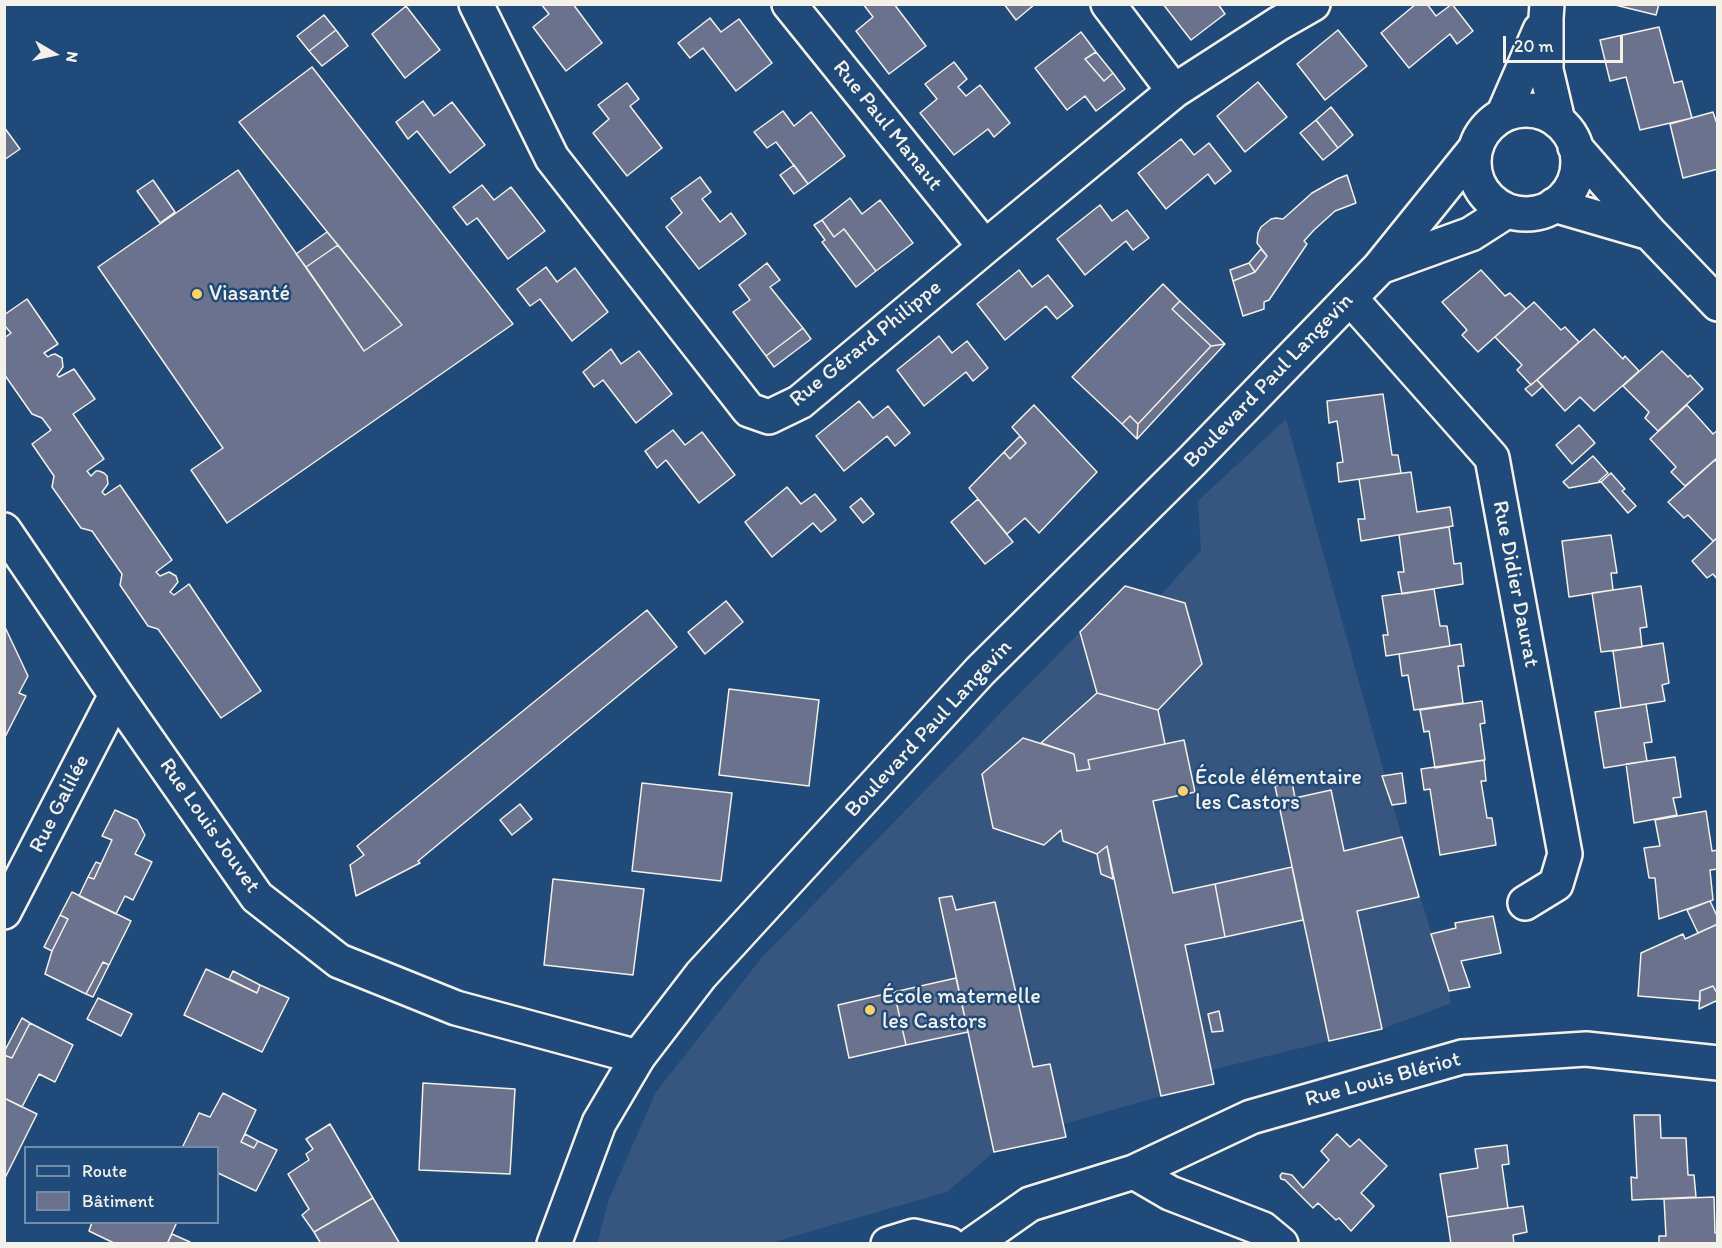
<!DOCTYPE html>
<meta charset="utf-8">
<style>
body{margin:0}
#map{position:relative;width:1722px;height:1248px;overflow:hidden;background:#1f4a7a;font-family:Itim,sans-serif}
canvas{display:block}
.frame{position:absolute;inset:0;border:6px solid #f4f1e8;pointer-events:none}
.legend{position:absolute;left:24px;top:1146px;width:195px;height:78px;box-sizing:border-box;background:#1f4a7a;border:2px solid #748da6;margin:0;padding:8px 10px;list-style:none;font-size:18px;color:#f4f1e8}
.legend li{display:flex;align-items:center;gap:12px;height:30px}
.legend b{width:30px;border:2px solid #748da6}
.north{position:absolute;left:24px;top:24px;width:60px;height:60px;-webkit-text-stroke:4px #1f4a7a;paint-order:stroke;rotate:99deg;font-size:16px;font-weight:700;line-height:24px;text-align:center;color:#f4f1e8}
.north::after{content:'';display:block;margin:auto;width:21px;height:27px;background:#f4f1e8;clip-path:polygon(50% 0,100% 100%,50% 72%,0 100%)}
.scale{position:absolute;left:1503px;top:36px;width:120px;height:27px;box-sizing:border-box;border:3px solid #f4f1e8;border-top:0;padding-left:8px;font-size:18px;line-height:21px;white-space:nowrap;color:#f4f1e8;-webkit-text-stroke:4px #1f4a7a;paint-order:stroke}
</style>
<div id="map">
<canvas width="1722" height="1248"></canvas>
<div class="frame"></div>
<ul class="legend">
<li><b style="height:8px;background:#1f4a7a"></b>Route</li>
<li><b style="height:16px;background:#6a728d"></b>Bâtiment</li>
</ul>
<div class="north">N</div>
<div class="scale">20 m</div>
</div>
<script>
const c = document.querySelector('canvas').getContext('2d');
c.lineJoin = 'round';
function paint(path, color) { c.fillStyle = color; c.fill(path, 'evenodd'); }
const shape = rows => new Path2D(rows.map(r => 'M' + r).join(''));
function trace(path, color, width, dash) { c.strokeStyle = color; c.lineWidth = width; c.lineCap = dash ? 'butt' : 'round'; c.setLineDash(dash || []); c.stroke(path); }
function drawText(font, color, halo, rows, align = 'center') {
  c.font = font + ' Itim,sans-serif'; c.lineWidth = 5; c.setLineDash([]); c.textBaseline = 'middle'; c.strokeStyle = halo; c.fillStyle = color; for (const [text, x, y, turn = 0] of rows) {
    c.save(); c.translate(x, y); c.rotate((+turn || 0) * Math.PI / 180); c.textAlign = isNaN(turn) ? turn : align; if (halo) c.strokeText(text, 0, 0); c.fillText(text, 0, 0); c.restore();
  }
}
const built = shape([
 [1286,419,1402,837,1449,991,1451,1003,1382,1029,1329,1041,1211,1070,1214,1084,1161,1096,1064,1124,1066,1137,994,1152,947,1192,770,1243,597,1244,609,1199,656,1092,763,956,1125,586,1160,596,1201,550,1198,501]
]);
const building = shape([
 [541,4,573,4,602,43,566,71,533,27,549,14,541,4],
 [863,4,894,4,926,46,889,74,856,31,873,17,863,4],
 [1004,4,1035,4,1016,20,1004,4],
 [1163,4,1218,4,1225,14,1191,40,1163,4],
 [1416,4,1427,4,1436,16,1452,4,1473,31,1457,44,1450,34,1409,68,1381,33,1416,4],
 [1611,4,1659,4,1656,15,1611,4],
 [406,6,440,50,405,78,372,34,406,6],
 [324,15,336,30,309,51,297,36,324,15],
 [710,18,721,32,739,19,772,63,736,91,703,48,690,58,678,43,710,18],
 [1659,27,1674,83,1682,81,1692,118,1640,130,1626,77,1610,81,1600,40,1659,27],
 [336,30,348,46,322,66,309,51,336,30],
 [1338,30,1367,66,1325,100,1297,64,1338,30],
 [1081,32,1096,52,1085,59,1104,81,1113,73,1125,89,1096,111,1085,96,1067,110,1035,68,1081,32],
 [1096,52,1113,73,1104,81,1085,59,1096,52],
 [954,62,967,79,958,87,966,96,980,85,1010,123,994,137,988,129,954,155,920,113,937,99,925,84,954,62],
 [312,67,513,324,227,523,191,470,223,448,98,267,238,170,364,351,402,325,239,122,312,67],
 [1258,82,1287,117,1245,152,1217,116,1258,82],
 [627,83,639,99,630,106,662,148,627,176,593,133,609,119,598,105,627,83],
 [423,101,434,116,452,102,485,145,450,173,417,131,408,139,396,122,423,101],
 [1331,107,1353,135,1338,148,1316,120,1331,107],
 [783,111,794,126,811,112,845,156,808,184,776,142,767,148,754,132,783,111],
 [1713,112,1718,127,1718,169,1683,178,1670,124,1713,112],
 [1316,120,1338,148,1323,160,1300,133,1316,120],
 [4,127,20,149,4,160,4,127],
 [1181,139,1194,155,1209,143,1231,171,1215,184,1208,174,1166,209,1138,173,1181,139],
 [794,165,808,184,794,194,780,175,794,165],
 [1347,175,1356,203,1335,211,1314,230,1304,241,1307,244,1269,300,1264,302,1264,309,1243,316,1233,281,1255,272,1267,256,1257,243,1258,233,1261,227,1271,219,1276,218,1283,219,1312,193,1337,179,1347,175],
 [700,177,711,192,702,199,720,222,731,213,746,234,699,269,666,227,682,213,671,198,700,177],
 [153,180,175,212,160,223,137,191,153,180],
 [482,185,494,200,511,187,545,231,508,259,477,218,467,225,453,207,482,185],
 [850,198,862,214,880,200,913,243,876,271,844,229,834,237,822,220,850,198],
 [1100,205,1112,221,1127,210,1149,238,1133,250,1126,241,1085,275,1057,239,1100,205],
 [822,220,834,237,844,229,876,271,856,287,822,242,825,240,814,225,822,220],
 [327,232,338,245,306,267,296,254,327,232],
 [338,245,402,325,364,351,306,267,338,245],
 [1261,249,1267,256,1255,272,1249,263,1261,249],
 [767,263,780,280,770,287,803,328,766,356,733,312,750,300,739,285,767,263],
 [1249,263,1255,272,1233,281,1230,270,1249,263],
 [546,267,557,282,575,268,608,312,572,341,540,299,530,306,517,289,546,267],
 [1019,270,1032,287,1048,275,1073,306,1057,319,1046,306,1005,340,977,304,1019,270],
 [1481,270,1505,296,1510,293,1526,309,1478,352,1462,335,1467,330,1442,302,1481,270],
 [1163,284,1180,301,1172,309,1211,346,1138,424,1130,416,1122,424,1072,377,1163,284],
 [27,299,58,344,44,353,48,357,51,355,55,354,62,358,63,367,57,375,59,377,74,369,95,399,73,414,104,459,87,471,91,476,96,471,99,471,104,473,107,476,108,484,102,492,105,495,120,485,172,560,156,572,160,576,169,572,176,576,178,582,170,592,174,595,189,584,261,691,221,718,158,629,148,626,120,585,122,574,92,531,81,528,52,487,54,476,32,444,51,430,42,418,32,414,4,374,4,338,11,333,4,325,4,315,27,299],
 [1180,301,1225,344,1211,346,1172,309,1180,301],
 [1534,302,1561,330,1565,327,1579,342,1531,385,1517,370,1522,365,1495,337,1534,302],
 [803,328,811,339,774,367,766,356,803,328],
 [1594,329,1623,359,1625,356,1639,371,1594,411,1580,397,1565,411,1537,380,1594,329],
 [939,336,952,353,967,341,988,368,973,381,966,372,924,406,897,370,939,336],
 [1225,344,1137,439,1138,424,1211,346,1225,344],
 [611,349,621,364,639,351,672,394,636,423,603,380,594,387,583,372,611,349],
 [1662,351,1688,377,1690,375,1703,389,1658,431,1645,418,1649,412,1623,386,1662,351],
 [1537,380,1543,386,1532,396,1525,389,1537,380],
 [1383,394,1392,455,1398,455,1401,473,1339,482,1337,463,1343,462,1337,421,1329,423,1327,401,1383,394],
 [859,401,873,418,888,406,910,433,895,446,887,436,844,471,816,436,859,401],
 [1034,405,1097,472,1039,533,1025,518,1007,534,969,488,1004,452,1010,459,1026,443,1012,427,1034,405],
 [1687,405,1713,434,1718,430,1718,457,1685,486,1671,472,1676,467,1650,439,1687,405],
 [1130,416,1138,424,1137,439,1122,424,1130,416],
 [1579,425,1595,443,1572,464,1556,445,1579,425],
 [673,430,685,445,702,432,735,475,699,503,666,460,657,468,645,451,673,430],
 [1020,436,1026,443,1010,459,1004,452,1020,436],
 [1593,456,1608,473,1599,481,1601,482,1569,488,1563,482,1593,456],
 [1715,460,1718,463,1718,537,1713,541,1688,515,1684,518,1668,502,1715,460],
 [1411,472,1417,512,1450,507,1453,526,1361,541,1358,519,1365,519,1359,479,1411,472],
 [1611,473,1625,489,1622,491,1636,506,1628,513,1601,482,1611,473],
 [787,487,801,504,815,494,836,520,821,532,813,523,772,557,745,522,787,487],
 [861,498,874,514,863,523,850,507,861,498],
 [978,499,1013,542,985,564,951,522,978,499],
 [1449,527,1454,564,1461,563,1463,584,1402,594,1398,572,1404,572,1399,535,1449,527],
 [1611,535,1617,573,1611,573,1613,590,1569,597,1562,541,1611,535],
 [1718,537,1718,580,1713,574,1707,578,1692,561,1718,537],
 [1125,586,1185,603,1202,664,1158,710,1097,693,1080,632,1125,586],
 [1641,586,1647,627,1640,628,1642,647,1601,652,1592,593,1641,586],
 [1434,589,1440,626,1447,626,1450,646,1386,656,1383,635,1388,635,1382,596,1434,589],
 [726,601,743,622,705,654,688,632,726,601],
 [647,610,677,647,418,861,420,863,356,896,350,865,364,855,357,846,647,610],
 [4,625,28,676,19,693,26,696,4,739,4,625],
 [1663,643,1669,683,1662,685,1665,701,1621,708,1613,651,1663,643],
 [1461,644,1464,666,1458,666,1463,703,1414,710,1408,675,1402,676,1399,654,1461,644],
 [729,689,819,700,809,786,719,775,729,689],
 [1097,693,1158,710,1165,744,1088,760,1090,769,1077,771,1074,754,1041,743,1097,693],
 [1482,701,1485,723,1480,724,1485,760,1435,768,1429,731,1424,732,1420,710,1482,701],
 [1646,704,1652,742,1644,743,1647,761,1604,768,1595,712,1646,704],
 [1023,738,1074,754,1077,771,1090,769,1088,760,1184,740,1195,792,1153,801,1173,893,1215,884,1225,937,1185,945,1214,1084,1161,1096,1107,846,1097,854,1063,841,1061,830,1044,845,993,828,982,774,1023,738],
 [1675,757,1681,797,1673,798,1677,815,1634,823,1626,764,1675,757],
 [1484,760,1486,781,1481,781,1487,818,1492,818,1496,845,1440,855,1430,789,1424,790,1421,769,1484,760],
 [1402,773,1406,803,1392,805,1382,776,1402,773],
 [1292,782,1295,798,1331,790,1344,851,1402,837,1419,897,1357,911,1382,1029,1329,1041,1275,786,1292,782],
 [642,783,732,793,721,881,632,871,642,783],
 [520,804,532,819,512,835,500,820,520,804],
 [115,810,137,820,145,835,135,854,152,862,133,900,125,896,116,914,79,896,88,877,94,879,112,840,102,836,115,810],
 [1706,811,1712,851,1718,850,1718,869,1710,870,1713,900,1659,919,1655,878,1649,878,1644,848,1660,846,1655,820,1706,811],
 [1107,846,1113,879,1101,874,1097,854,1107,846],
 [96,862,101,864,94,879,88,877,96,862],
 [1292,867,1303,920,1225,937,1215,884,1292,867],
 [553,879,644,889,633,975,544,965,553,879],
 [72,892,131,921,109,965,103,962,86,994,45,974,52,951,68,919,60,915,72,892],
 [952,896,956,910,995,902,1033,1067,1050,1064,1066,1137,994,1152,939,898,952,896],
 [1710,901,1718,918,1718,924,1698,933,1687,910,1710,901],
 [60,915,68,919,52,951,44,947,60,915],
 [1493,916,1501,953,1461,961,1470,987,1449,991,1431,934,1456,928,1455,923,1493,916],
 [1718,924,1718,995,1713,986,1700,991,1700,1001,1638,996,1641,953,1683,934,1685,939,1718,924],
 [103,962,109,965,93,997,86,994,103,962],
 [206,969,257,993,260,985,289,998,262,1052,184,1015,206,969],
 [233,971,260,985,257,993,229,979,233,971],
 [956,978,968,1032,906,1045,894,992,956,978],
 [1713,986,1718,995,1718,1000,1699,1009,1700,991,1713,986],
 [894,992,906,1045,849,1058,838,1005,894,992],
 [98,998,132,1014,121,1036,87,1019,98,998],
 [1219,1011,1223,1031,1212,1032,1208,1014,1219,1011],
 [22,1018,30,1023,12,1058,4,1055,4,1052,22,1018],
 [30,1023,73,1045,55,1082,39,1074,22,1107,4,1098,4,1055,12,1058,30,1023],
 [423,1083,515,1089,510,1174,419,1170,423,1083],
 [223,1093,256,1110,241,1142,254,1148,258,1141,277,1150,256,1191,218,1173,218,1148,182,1148,199,1113,210,1117,223,1093],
 [4,1098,37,1114,4,1180,4,1098],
 [1634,1115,1660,1115,1661,1138,1686,1138,1688,1175,1694,1175,1696,1197,1632,1200,1631,1177,1637,1178,1634,1115],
 [330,1124,373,1198,314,1232,302,1215,309,1209,288,1174,309,1160,306,1154,313,1149,306,1139,330,1124],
 [245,1134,258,1141,254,1148,241,1142,245,1134],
 [1337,1134,1350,1147,1359,1139,1387,1166,1361,1193,1374,1206,1351,1231,1339,1218,1336,1220,1318,1203,1313,1208,1285,1180,1281,1179,1280,1176,1282,1173,1292,1175,1303,1188,1329,1160,1321,1151,1337,1134],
 [1507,1145,1509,1164,1502,1165,1508,1208,1447,1217,1440,1174,1478,1168,1475,1149,1507,1145],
 [1714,1197,1715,1233,1718,1233,1718,1244,1659,1244,1659,1236,1666,1236,1664,1199,1714,1197],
 [373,1198,400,1244,321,1244,314,1232,373,1198],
 [1523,1206,1527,1232,1513,1235,1514,1244,1451,1244,1447,1217,1523,1206],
 [92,1222,177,1222,167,1244,116,1244,89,1231,92,1222],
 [172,1234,190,1242,189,1244,167,1244,172,1234]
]);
const minor = shape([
 [476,4,552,158,749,410,769,417,800,402,985,247,1174,91,1278,24,1313,4],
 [789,4,985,247],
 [1108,4,1174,91],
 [1350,298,1492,458,1565,854,1556,884,1525,903],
 [4,530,116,695,257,897,339,961,456,1008,638,1057],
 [4,912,116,695],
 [1134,1172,1170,1193,1263,1229,1281,1244],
 [888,1244,914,1236,949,1244],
 [973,1244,1030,1204,1134,1172,1251,1117,1462,1057,1586,1049,1718,1063]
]);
const tertiary = shape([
 [1547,4,1546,18,1546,70,1558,121],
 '1474 162a52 52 0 1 1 104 0a52 52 0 1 1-104 0Z',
 [1503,115,1540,30],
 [1575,147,1650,233,1718,304],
 [1554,205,1650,233],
 [1380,267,1471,234,1507,211],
 [554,1244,599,1123,638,1057,701,975,980,671,1191,462,1379,268,1475,149]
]);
const markers = [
 [197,294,6,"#ffd166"],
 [1183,791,6,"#ffd166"],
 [870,1010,6,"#ffd166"]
];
const streetNames = [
 ["Rue Paul Manaut",887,126,51],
 ["Rue Gérard Philippe",866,344,-39],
 ["Boulevard Paul Langevin",1269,381,-46],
 ["Rue Didier Daurat",1515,584,79],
 ["Boulevard Paul Langevin",929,729,-47],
 ["Rue Galilée",60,804,-63],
 ["Rue Louis Jouvet",209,826,55],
 ["Rue Louis Blériot",1383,1080,-15]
];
const poiNames = [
 ["Viasanté",209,294],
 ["École élémentaire",1195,778],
 ["les Castors",1195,803],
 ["École maternelle",882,997],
 ["les Castors",882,1022]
];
paint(built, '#365680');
paint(building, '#6a728d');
trace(building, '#f4f1e8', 1.5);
trace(minor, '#f4f1e8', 38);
trace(tertiary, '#f4f1e8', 38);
trace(minor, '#1f4a7a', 33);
trace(tertiary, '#1f4a7a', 33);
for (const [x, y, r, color] of markers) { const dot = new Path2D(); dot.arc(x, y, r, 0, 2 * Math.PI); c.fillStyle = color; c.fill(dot); trace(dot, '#1f4a7a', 2); }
drawText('22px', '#f4f1e8', '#1f4a7a', streetNames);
drawText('22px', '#f4f1e8', '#1f4a7a', poiNames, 'left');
</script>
